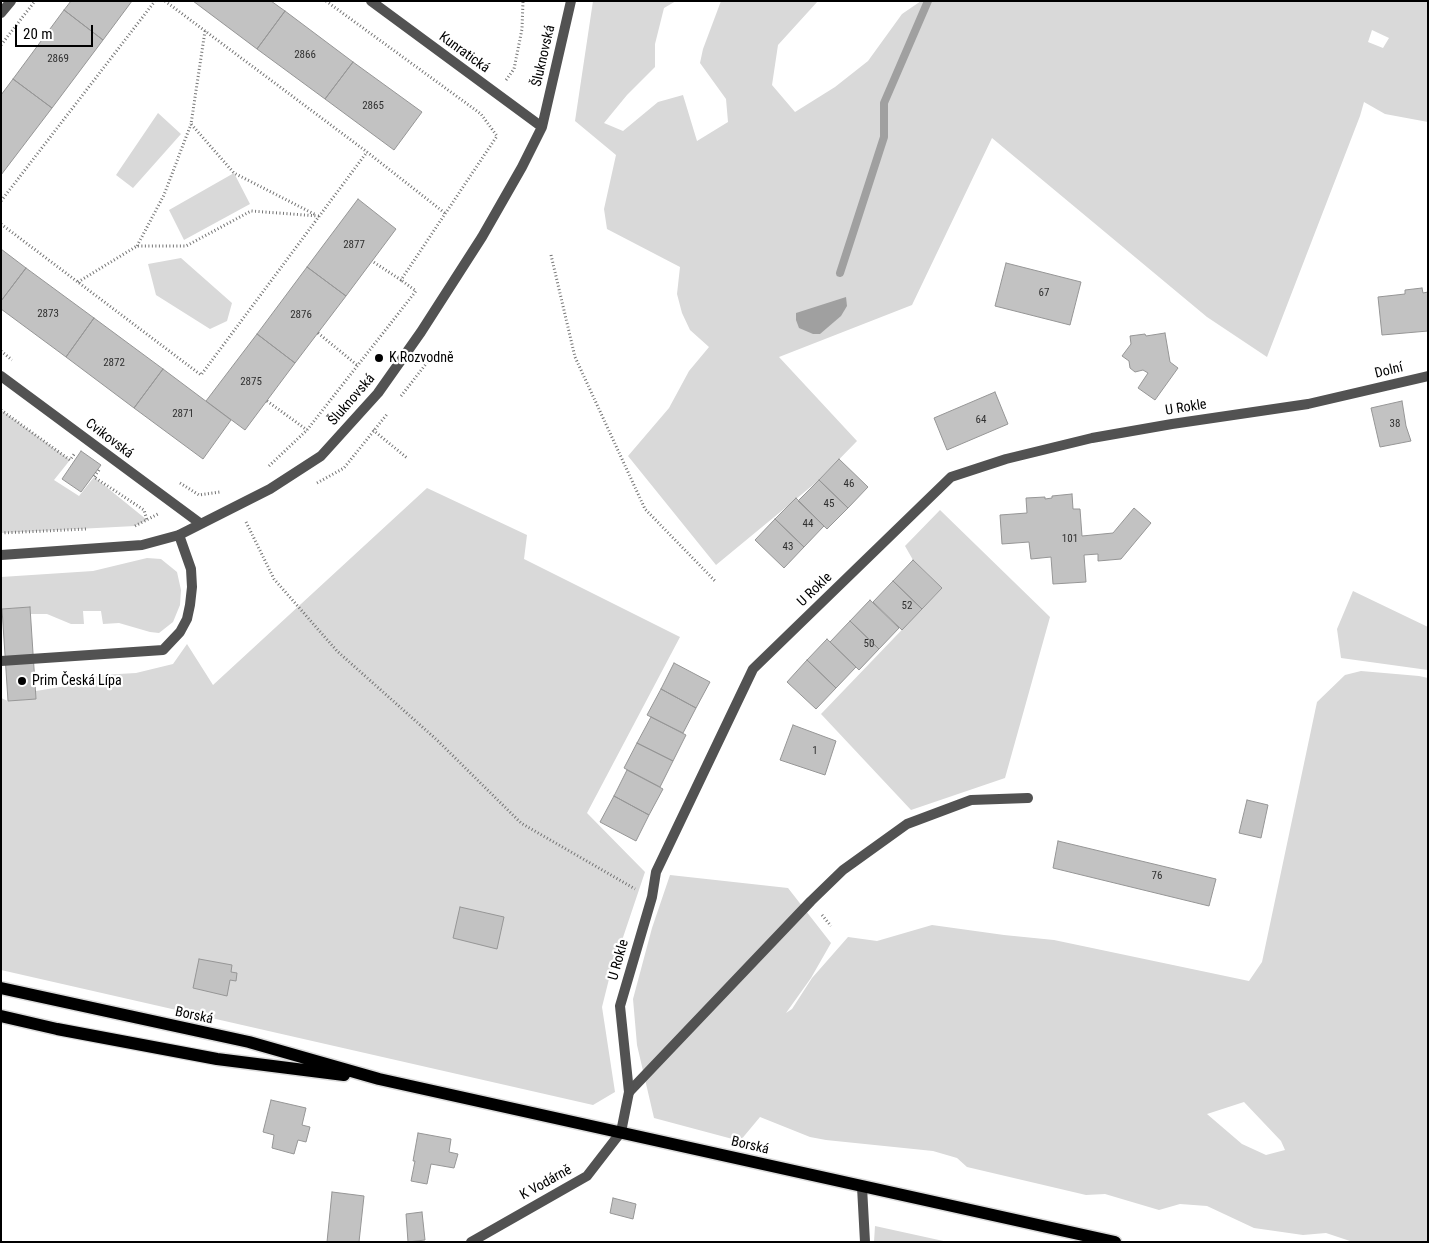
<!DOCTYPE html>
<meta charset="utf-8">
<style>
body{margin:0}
#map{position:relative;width:1429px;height:1243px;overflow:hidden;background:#fff;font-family:"Roboto Condensed",sans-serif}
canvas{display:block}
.frame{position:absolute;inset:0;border:2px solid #000;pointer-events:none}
.scale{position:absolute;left:15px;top:25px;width:78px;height:22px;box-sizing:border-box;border:2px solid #000;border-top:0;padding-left:6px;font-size:15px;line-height:18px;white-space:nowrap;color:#000;-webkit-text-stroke:4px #fff;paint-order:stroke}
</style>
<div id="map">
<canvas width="1429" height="1243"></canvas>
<div class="frame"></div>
<div class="scale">20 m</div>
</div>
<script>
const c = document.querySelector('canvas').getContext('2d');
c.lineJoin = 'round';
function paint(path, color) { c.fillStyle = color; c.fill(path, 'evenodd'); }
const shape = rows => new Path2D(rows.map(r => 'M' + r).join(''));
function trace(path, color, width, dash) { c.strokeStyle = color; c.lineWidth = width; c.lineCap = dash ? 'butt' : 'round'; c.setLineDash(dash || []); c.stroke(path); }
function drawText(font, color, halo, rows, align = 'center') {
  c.font = font + ' "Roboto Condensed",sans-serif'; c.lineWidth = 4.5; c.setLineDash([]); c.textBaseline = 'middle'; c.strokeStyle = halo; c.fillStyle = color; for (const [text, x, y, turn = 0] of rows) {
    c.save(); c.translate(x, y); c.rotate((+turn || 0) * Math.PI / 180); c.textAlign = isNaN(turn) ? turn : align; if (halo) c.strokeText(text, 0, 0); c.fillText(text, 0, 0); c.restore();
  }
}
const green = shape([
 [593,1,676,1,664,8,655,44,655,67,627,95,604,123,623,131,658,102,683,95,697,141,728,122,726,99,700,63,703,49,721,1,818,1,778,45,772,85,795,112,835,87,868,61,902,14,921,1,1428,1,1428,122,1385,114,1364,102,1360,116,1267,357,1207,317,992,138,912,305,779,357,857,441,819,480,716,565,628,456,669,408,689,371,709,347,690,330,682,313,677,294,680,267,607,229,604,209,616,155,575,121],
 [1372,30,1389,38,1383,48,1368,42],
 [158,113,181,134,133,188,116,175],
 [234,173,250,204,184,240,169,210],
 [181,258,232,303,227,321,210,329,156,295,148,264],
 [1,410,70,460,54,480,79,496,94,477,147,520,135,526,1,533],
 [427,488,527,535,524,559,680,637,587,813,645,872,609,979,602,1007,615,1092,593,1105,1,970,1,698,8,701,36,699,36,691,66,686,101,675,136,673,173,664,187,644,213,685],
 [940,510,1050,617,1005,778,911,810,821,714,942,588,913,560,905,546],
 [147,558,161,559,177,572,181,590,180,605,173,622,159,633,150,632,119,623,103,624,101,611,83,611,84,624,71,624,47,614,31,614,30,607,3,609,1,614,1,577,93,571],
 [1353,591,1428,627,1428,670,1341,658,1337,629],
 [1361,671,1419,676,1428,678,1428,1242,1353,1242,1326,1233,1303,1235,1254,1228,1207,1206,1180,1204,1159,1210,1105,1194,1086,1195,967,1167,957,1158,933,1151,826,1140,810,1137,760,1117,740,1141,654,1118,637,1045,633,999,652,928,670,875,788,888,831,943,811,978,786,1013,792,1009,812,978,848,937,877,941,932,925,1004,935,1054,940,1249,981,1262,962,1317,702,1345,675],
 [1244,1102,1281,1141,1285,1150,1266,1155,1242,1144,1207,1114],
 [875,1226,948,1242,874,1242]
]);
const water = shape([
 [846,297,847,306,841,316,820,334,813,334,799,328,796,320,796,313]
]);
const stream = shape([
 [840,273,884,137,884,103,928,1]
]);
const building = shape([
 [71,1,132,1,103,40,64,10,71,1],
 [193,1,271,1,285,11,257,49,193,1],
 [64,10,103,40,52,108,13,79,64,10],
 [285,11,353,62,325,99,257,49,285,11],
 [353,62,422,112,394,150,325,99,353,62],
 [13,79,52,108,1,175,1,95,13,79],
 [358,199,396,229,346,296,307,267,358,199],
 [1,249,26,268,1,301,1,249],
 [1006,263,1081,282,1070,325,995,306,1006,263],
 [307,267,346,296,295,363,257,334,307,267],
 [26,268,94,318,66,357,1,309,1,301,26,268],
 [1422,288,1423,293,1428,292,1428,331,1382,335,1378,297,1405,294,1405,290,1422,288],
 [94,318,163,369,134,408,66,357,94,318],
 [1165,333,1170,362,1178,368,1155,400,1138,388,1148,373,1143,370,1135,372,1130,368,1129,361,1122,356,1131,344,1130,336,1145,334,1146,336,1165,333],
 [257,334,295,363,245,430,206,401,257,334],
 [163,369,231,420,203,459,134,408,163,369],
 [995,392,1008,424,947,450,934,418,995,392],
 [1402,401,1406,426,1411,441,1380,447,1371,408,1402,401],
 [81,451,101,465,81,492,62,479,81,451],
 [839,459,868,487,848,508,819,480,839,459],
 [819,480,848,508,827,529,798,501,819,480],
 [1072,494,1073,509,1080,509,1082,536,1113,533,1134,508,1151,523,1121,559,1098,561,1098,554,1084,555,1086,582,1053,584,1051,557,1031,559,1029,542,1002,544,1000,515,1027,513,1026,498,1045,497,1045,499,1052,498,1052,496,1072,494],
 [796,498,824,526,804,547,775,519,796,498],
 [775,519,804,547,784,568,755,540,775,519],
 [913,560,942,588,922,609,893,581,913,560],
 [893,581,922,609,902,630,873,602,893,581],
 [870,600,899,628,879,649,850,621,870,600],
 [30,607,36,699,8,701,2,609,30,607],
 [850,621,879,649,859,670,830,642,850,621],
 [827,639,856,667,836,688,807,660,827,639],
 [807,660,836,688,816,709,787,682,807,660],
 [674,663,710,682,696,708,661,689,674,663],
 [661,689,696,708,683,733,647,715,661,689],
 [651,717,686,735,673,761,637,743,651,717],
 [793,725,836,741,825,775,780,760,793,725],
 [637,743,673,761,660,787,624,768,637,743],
 [627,770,663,789,649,815,614,796,627,770],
 [614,796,649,815,636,841,600,822,614,796],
 [1247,800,1268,805,1261,838,1239,833,1247,800],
 [1058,841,1216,879,1209,906,1053,868,1058,841],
 [460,907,504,917,497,949,453,938,460,907],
 [199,959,232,965,231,972,237,973,236,981,230,980,227,996,193,988,199,959],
 [271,1100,306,1108,302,1125,310,1127,306,1142,298,1140,294,1154,272,1148,274,1135,263,1132,271,1100],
 [418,1133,451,1139,449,1152,458,1154,454,1168,431,1164,427,1184,411,1181,415,1161,413,1161,418,1133],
 [332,1192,364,1196,359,1242,327,1242,332,1192],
 [613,1198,636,1204,633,1219,610,1213,613,1198],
 [422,1212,425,1240,408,1242,406,1214,422,1212]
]);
const path = shape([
 [165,1,367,152,446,214],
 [326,1,481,114,497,136,401,280,372,261],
 [205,31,191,124,234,173,316,215],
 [1,45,35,1],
 [506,80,514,69,522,29,523,1],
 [1,201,155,1],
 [1,224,201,375,367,152],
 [137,246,164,195,191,124],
 [551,255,575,357,645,509,716,582],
 [78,282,137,246,186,246,251,211,319,216],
 [318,333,357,365],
 [1,351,12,360],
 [401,396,433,355],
 [267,401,307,430],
 [1,410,70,460,75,453],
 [373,430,407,458],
 [269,466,307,430,416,291,401,280],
 [99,470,94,477,144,510,147,520],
 [180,483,199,495,220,492],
 [317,483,344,468,388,413],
 [246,522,274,579,337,651,437,740,521,823,635,889],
 [135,526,158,514],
 [1,533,86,529],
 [822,915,831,926]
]);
const lane = shape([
 [1,661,163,650,180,632,187,619,190,605,192,587,191,569,179,535],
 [629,1092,811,901,843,870,907,824,971,800,1028,798],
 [862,1187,865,1242]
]);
const street = shape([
 [371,1,542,127],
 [1,13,11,1],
 [1,376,201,524],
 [1,555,142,545,179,535,270,489,321,456,378,393,421,332,482,237,522,167,542,127,571,1],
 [471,1242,587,1176,621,1132,629,1092,620,1006,652,897,656,872,753,669,951,477,1006,459,1092,438,1172,424,1308,404,1428,376]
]);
const primary = shape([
 [1,988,249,1042,379,1079,1115,1242],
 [1,1016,57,1029,217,1059,344,1075]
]);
const markers = [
 [379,358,5,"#000"],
 [22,681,5,"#000"]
];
const numberNames = [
 ["2866",305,55],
 ["2869",58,59],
 ["2865",373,106],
 ["2877",354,245],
 ["67",1044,293],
 ["2873",48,314],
 ["2876",301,315],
 ["2872",114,363],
 ["2875",251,382],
 ["2871",183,414],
 ["64",981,420],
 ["38",1395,424],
 ["46",849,484],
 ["45",829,504],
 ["44",808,524],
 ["101",1070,539],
 ["43",788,547],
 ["52",907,606],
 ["50",869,644],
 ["1",815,751],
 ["76",1157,876]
];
const streetNames = [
 ["Kunratická",464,53,36],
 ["Šluknovská",544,56,-77],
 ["Dolní",1389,371,-14],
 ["Šluknovská",352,400,-49],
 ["U Rokle",1186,408,-9],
 ["Cvikovská",109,439,37],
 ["U Rokle",815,590,-44],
 ["U Rokle",619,960,-74],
 ["Borská",194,1016,12],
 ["Borská",750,1146,13],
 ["K Vodárně",546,1183,-29]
];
const poiNames = [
 ["K Rozvodně",389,358],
 ["Prim Česká Lípa",32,681]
];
paint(green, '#d9d9d9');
paint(water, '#a0a0a0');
trace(stream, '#a0a0a0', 8);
paint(building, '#c2c2c2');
trace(building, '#969696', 1);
trace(primary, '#dbdbdb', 15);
trace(path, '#747474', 3, [1, 2.5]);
trace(lane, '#525252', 10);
trace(street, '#525252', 10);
trace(primary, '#000', 12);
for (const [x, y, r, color] of markers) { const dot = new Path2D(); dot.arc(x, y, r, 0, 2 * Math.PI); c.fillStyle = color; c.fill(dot); trace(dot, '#fff', 2); }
drawText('11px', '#303030', null, numberNames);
drawText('14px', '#000', '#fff', streetNames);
drawText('14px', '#000', '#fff', poiNames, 'left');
</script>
